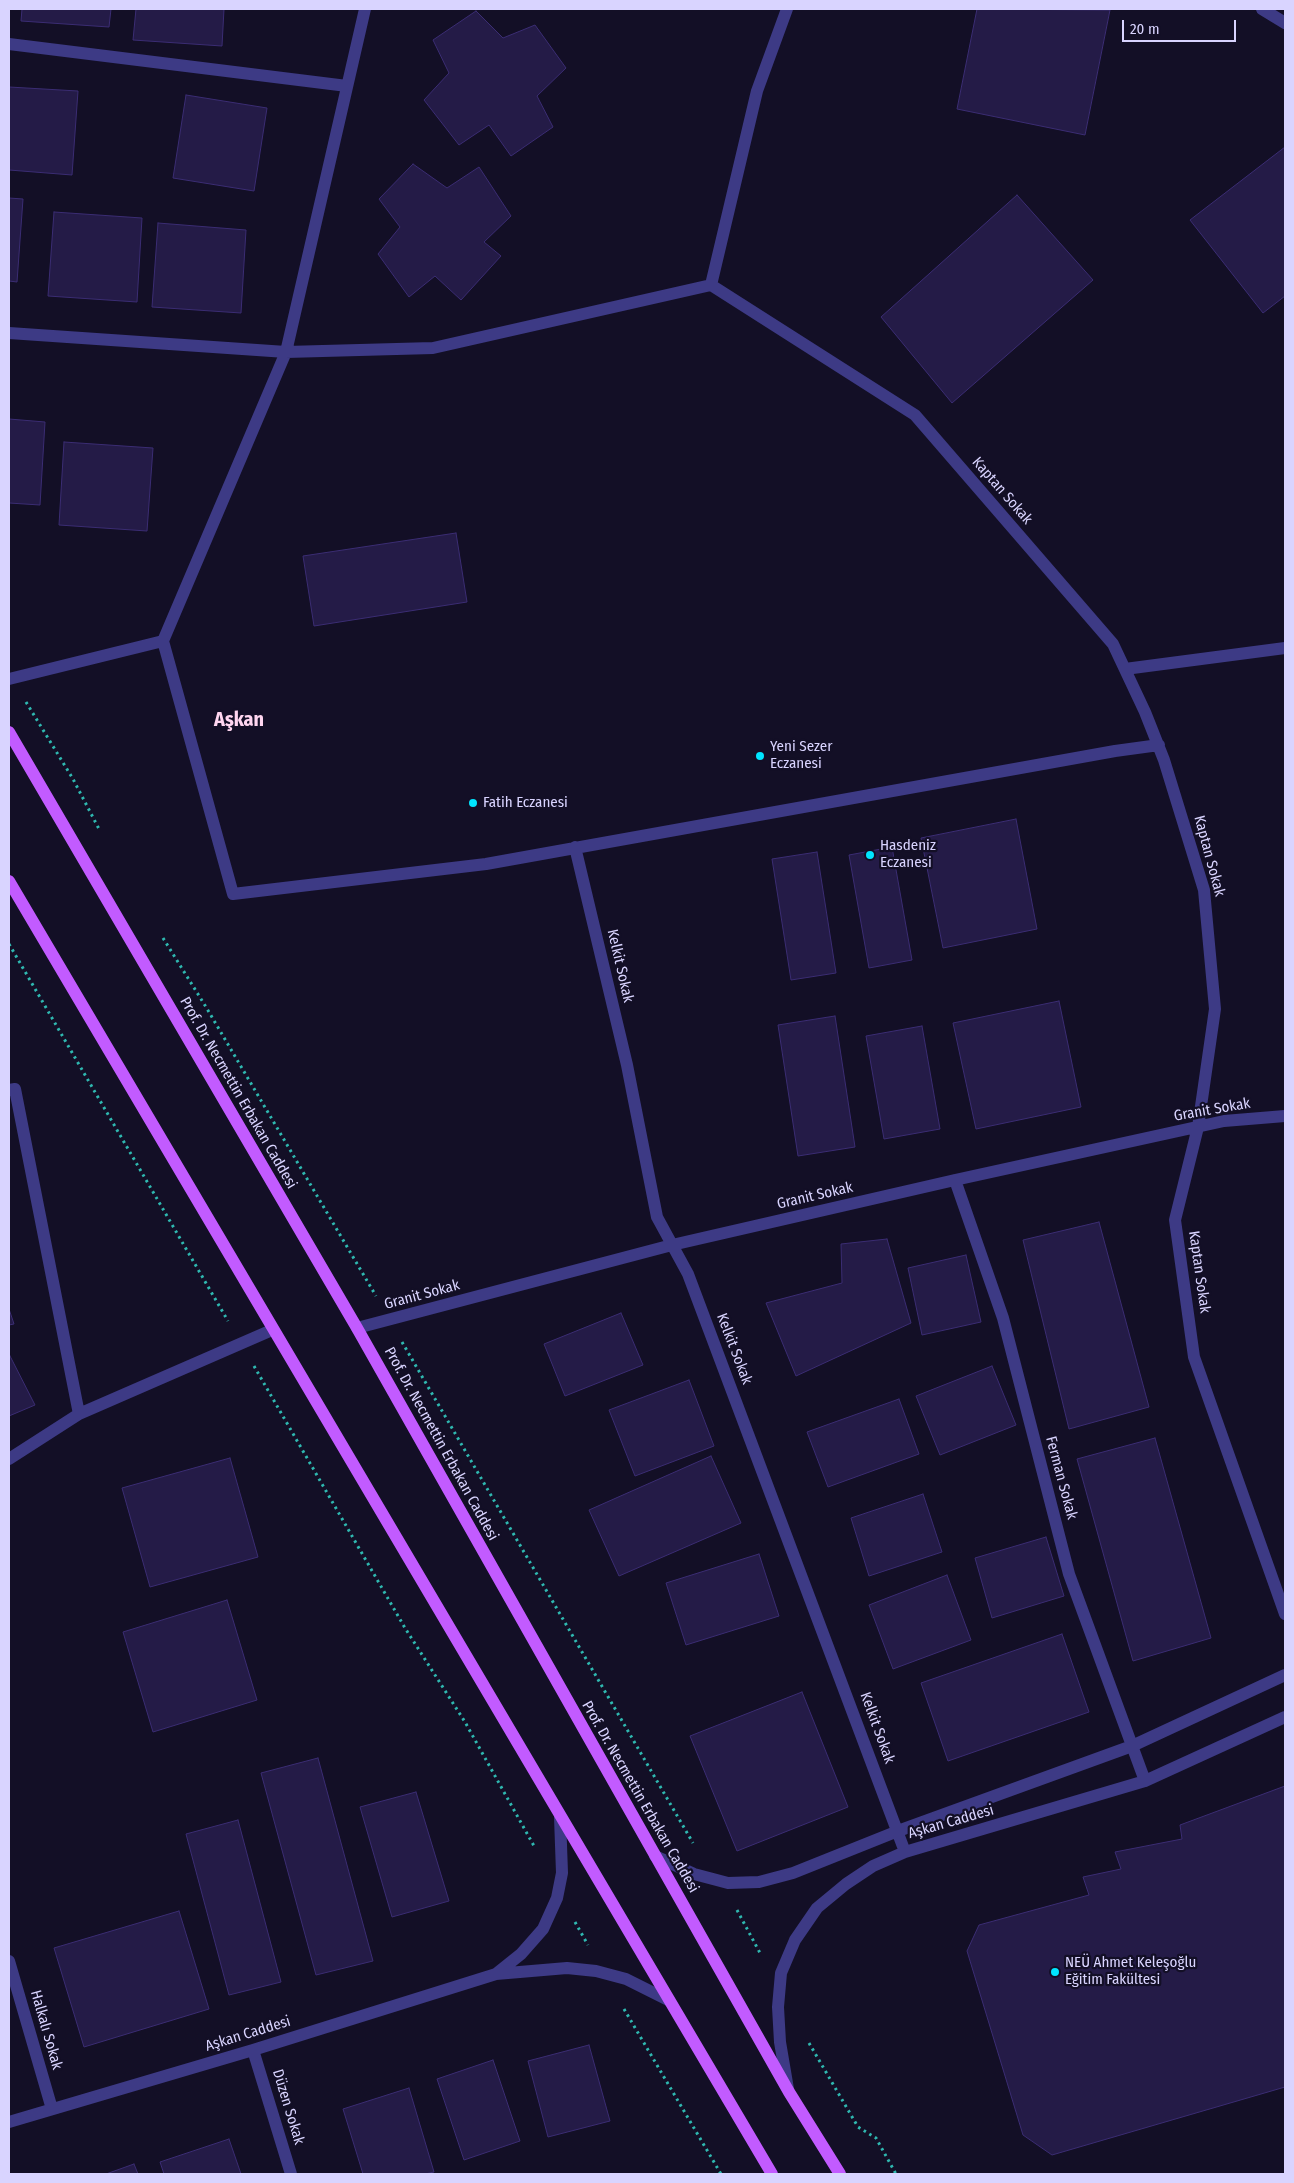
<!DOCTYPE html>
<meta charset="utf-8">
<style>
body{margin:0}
#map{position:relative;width:1294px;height:2183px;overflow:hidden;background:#130f26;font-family:"Fira Sans Condensed",sans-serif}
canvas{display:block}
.frame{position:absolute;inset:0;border:10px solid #d9d4ff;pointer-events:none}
.scale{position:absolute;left:1122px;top:20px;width:114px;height:22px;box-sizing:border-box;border:2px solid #d9d4ff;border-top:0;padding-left:6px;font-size:15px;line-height:18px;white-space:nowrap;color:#d9d4ff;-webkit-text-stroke:4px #130f26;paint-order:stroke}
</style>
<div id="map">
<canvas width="1294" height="2183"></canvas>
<div class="frame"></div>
<div class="scale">20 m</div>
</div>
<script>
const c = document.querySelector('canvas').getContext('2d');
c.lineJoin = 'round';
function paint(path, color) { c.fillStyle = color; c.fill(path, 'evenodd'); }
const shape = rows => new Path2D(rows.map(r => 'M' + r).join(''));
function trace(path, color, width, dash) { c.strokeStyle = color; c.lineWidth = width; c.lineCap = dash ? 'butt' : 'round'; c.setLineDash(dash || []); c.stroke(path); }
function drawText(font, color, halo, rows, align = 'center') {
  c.font = font + ' "Fira Sans Condensed",sans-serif'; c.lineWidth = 4.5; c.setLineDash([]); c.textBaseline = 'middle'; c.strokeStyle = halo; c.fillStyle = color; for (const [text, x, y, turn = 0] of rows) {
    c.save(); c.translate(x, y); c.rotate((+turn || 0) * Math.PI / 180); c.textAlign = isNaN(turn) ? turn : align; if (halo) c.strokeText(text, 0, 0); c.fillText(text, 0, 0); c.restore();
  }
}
const building = shape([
 [22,9,111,9,109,27,21,21,22,9],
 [136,9,224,9,222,46,133,40,136,9],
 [977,9,1110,10,1085,135,957,109,977,9],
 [476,11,503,38,535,25,566,68,537,96,553,127,511,156,489,125,459,145,424,100,449,73,433,40,476,11],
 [9,87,78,91,72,175,9,170,9,87],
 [186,95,267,108,254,191,173,178,186,95],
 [1285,147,1285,296,1263,313,1190,220,1285,147],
 [413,164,447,188,479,167,511,216,484,242,501,256,461,300,435,276,409,297,378,254,400,227,379,199,413,164],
 [1017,195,1093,280,952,403,881,317,1017,195],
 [9,198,23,199,17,282,9,281,9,198],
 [54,212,142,218,137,302,48,296,54,212],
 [158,223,246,230,241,313,152,307,158,223],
 [9,419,45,422,40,505,9,503,9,419],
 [64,442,153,448,147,531,59,525,64,442],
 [456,533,467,602,314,626,303,556,456,533],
 [1016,819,1037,929,943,948,921,838,1016,819],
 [892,847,912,960,869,968,849,855,892,847],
 [817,852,836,973,791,980,772,859,817,852],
 [1059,1001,1081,1107,976,1129,953,1023,1059,1001],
 [835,1016,855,1147,798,1156,778,1025,835,1016],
 [922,1026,940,1129,884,1139,866,1036,922,1026],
 [1099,1222,1149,1407,1069,1429,1023,1240,1099,1222],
 [887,1239,911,1323,796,1376,766,1303,842,1283,841,1244,887,1239],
 [966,1255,981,1322,922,1335,908,1268,966,1255],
 [9,1309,14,1324,9,1325,9,1309],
 [621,1313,643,1365,565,1396,544,1344,621,1313],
 [10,1356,35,1405,9,1416,9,1357,10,1356],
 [992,1366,1016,1425,940,1455,916,1396,992,1366],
 [689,1380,714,1446,635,1476,609,1410,689,1380],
 [899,1399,919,1454,828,1487,807,1432,899,1399],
 [1155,1438,1211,1638,1133,1661,1077,1459,1155,1438],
 [711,1456,741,1523,619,1576,589,1510,711,1456],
 [230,1458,258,1557,150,1587,122,1488,230,1458],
 [923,1494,942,1552,869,1576,851,1518,923,1494],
 [1046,1537,1064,1596,992,1618,975,1558,1046,1537],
 [759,1554,779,1616,686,1645,666,1583,759,1554],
 [947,1575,971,1640,893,1669,869,1605,947,1575],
 [227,1600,257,1700,153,1732,123,1632,227,1600],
 [1062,1634,1089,1712,948,1761,921,1683,1062,1634],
 [802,1692,848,1807,737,1851,690,1736,802,1692],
 [318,1758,373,1961,316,1975,261,1773,318,1758],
 [1285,1786,1285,2087,1052,2155,1023,2135,967,1951,979,1925,1089,1895,1083,1877,1121,1869,1115,1852,1182,1839,1180,1825,1285,1786],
 [416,1792,449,1901,392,1917,360,1807,416,1792],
 [238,1820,281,1982,229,1995,186,1834,238,1820],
 [179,1911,209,2009,84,2047,54,1948,179,1911],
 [589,2045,610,2121,548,2137,528,2061,589,2045],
 [493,2060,520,2141,464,2160,437,2079,493,2060],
 [409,2088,434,2172,425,2174,363,2174,343,2109,409,2088],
 [229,2139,241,2174,164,2174,160,2162,229,2139],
 [134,2164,138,2174,106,2174,134,2164]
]);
const path = shape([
 [26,702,73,779,99,829],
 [163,938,206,1007,376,1296],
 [9,944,228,1321],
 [402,1342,693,1843],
 [254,1366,405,1628,465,1722,534,1846],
 [737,1910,760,1953],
 [575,1922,588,1945],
 [624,2009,721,2174],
 [809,2043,858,2127,876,2138,896,2174]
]);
const minor = shape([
 [1262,9,1285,23],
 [9,44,347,86],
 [711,285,915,415,1113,644,1145,712,1164,760,1204,890,1215,1009,1198,1127,1175,1220,1194,1357,1285,1614],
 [9,333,286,352,433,348,711,285,757,91,787,9],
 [163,641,233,894,486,864,1115,751,1159,745],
 [1125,669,1285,648],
 [9,679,163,641,286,352,365,9],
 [575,847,627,1065,657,1217,688,1274,905,1852],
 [9,1090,15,1089,79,1414],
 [955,1180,1003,1318,1069,1574,1145,1781],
 [357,1328,672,1245,955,1180,1224,1121,1285,1116],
 [9,1459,79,1414,272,1330],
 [655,1856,694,1874,728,1883,759,1882,793,1873,898,1831,1132,1746,1285,1675],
 [9,1961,52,2109],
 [496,1974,521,1954,543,1929,557,1898,562,1873,560,1817],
 [253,2050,291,2174],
 [788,2089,780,2042,778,2007,781,1973,795,1940,817,1908,846,1884,873,1866,905,1852,1145,1781,1285,1717],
 [9,2122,253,2050,496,1974,567,1968,596,1971,626,1979,668,2000]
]);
const major = shape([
 [9,732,357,1328,789,2092,840,2174],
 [9,881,772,2174]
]);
const markers = [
 [760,756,5,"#00e5ff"],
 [473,803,5,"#00e5ff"],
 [870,855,5,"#00e5ff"],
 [1055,1972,5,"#00e5ff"]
];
const streetNames = [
 ["Kaptan Sokak",1002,491,49],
 ["Kaptan Sokak",1209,856,75],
 ["Kelkit Sokak",620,966,77],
 ["Prof. Dr. Necmettin Erbakan Caddesi",238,1093,60],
 ["Granit Sokak",1212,1110,-10],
 ["Granit Sokak",815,1196,-13],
 ["Kaptan Sokak",1199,1272,82],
 ["Granit Sokak",422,1295,-15],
 ["Kelkit Sokak",734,1349,69],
 ["Prof. Dr. Necmettin Erbakan Caddesi",441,1444,61],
 ["Ferman Sokak",1061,1478,75],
 ["Kelkit Sokak",877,1728,70],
 ["Prof. Dr. Necmettin Erbakan Caddesi",640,1797,60],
 ["Aşkan Caddesi",951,1822,-16],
 ["Halkalı Sokak",46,2030,74],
 ["Aşkan Caddesi",248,2034,-17],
 ["Düzen Sokak",288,2107,73]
];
const poiNames = [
 ["Yeni Sezer",770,747],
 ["Eczanesi",770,764],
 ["Fatih Eczanesi",483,803],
 ["Hasdeniz",880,846],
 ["Eczanesi",880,863],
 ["NEÜ Ahmet Keleşoğlu",1065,1963],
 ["Eğitim Fakültesi",1065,1980]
];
const districtNames = [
 ["Aşkan",239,720]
];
paint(building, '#241b47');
trace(building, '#3b2d73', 1);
trace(path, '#2fb8b0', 3, [2.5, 4]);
trace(minor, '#3d3a85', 12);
trace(major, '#c25bff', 12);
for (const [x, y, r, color] of markers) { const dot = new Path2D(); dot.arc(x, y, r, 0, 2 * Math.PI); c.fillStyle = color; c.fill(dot); trace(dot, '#130f26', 2); }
drawText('15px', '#d9d4ff', '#130f26', streetNames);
drawText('15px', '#d9d4ff', '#130f26', poiNames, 'left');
drawText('bold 20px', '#ffd6f0', '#130f26', districtNames);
</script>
